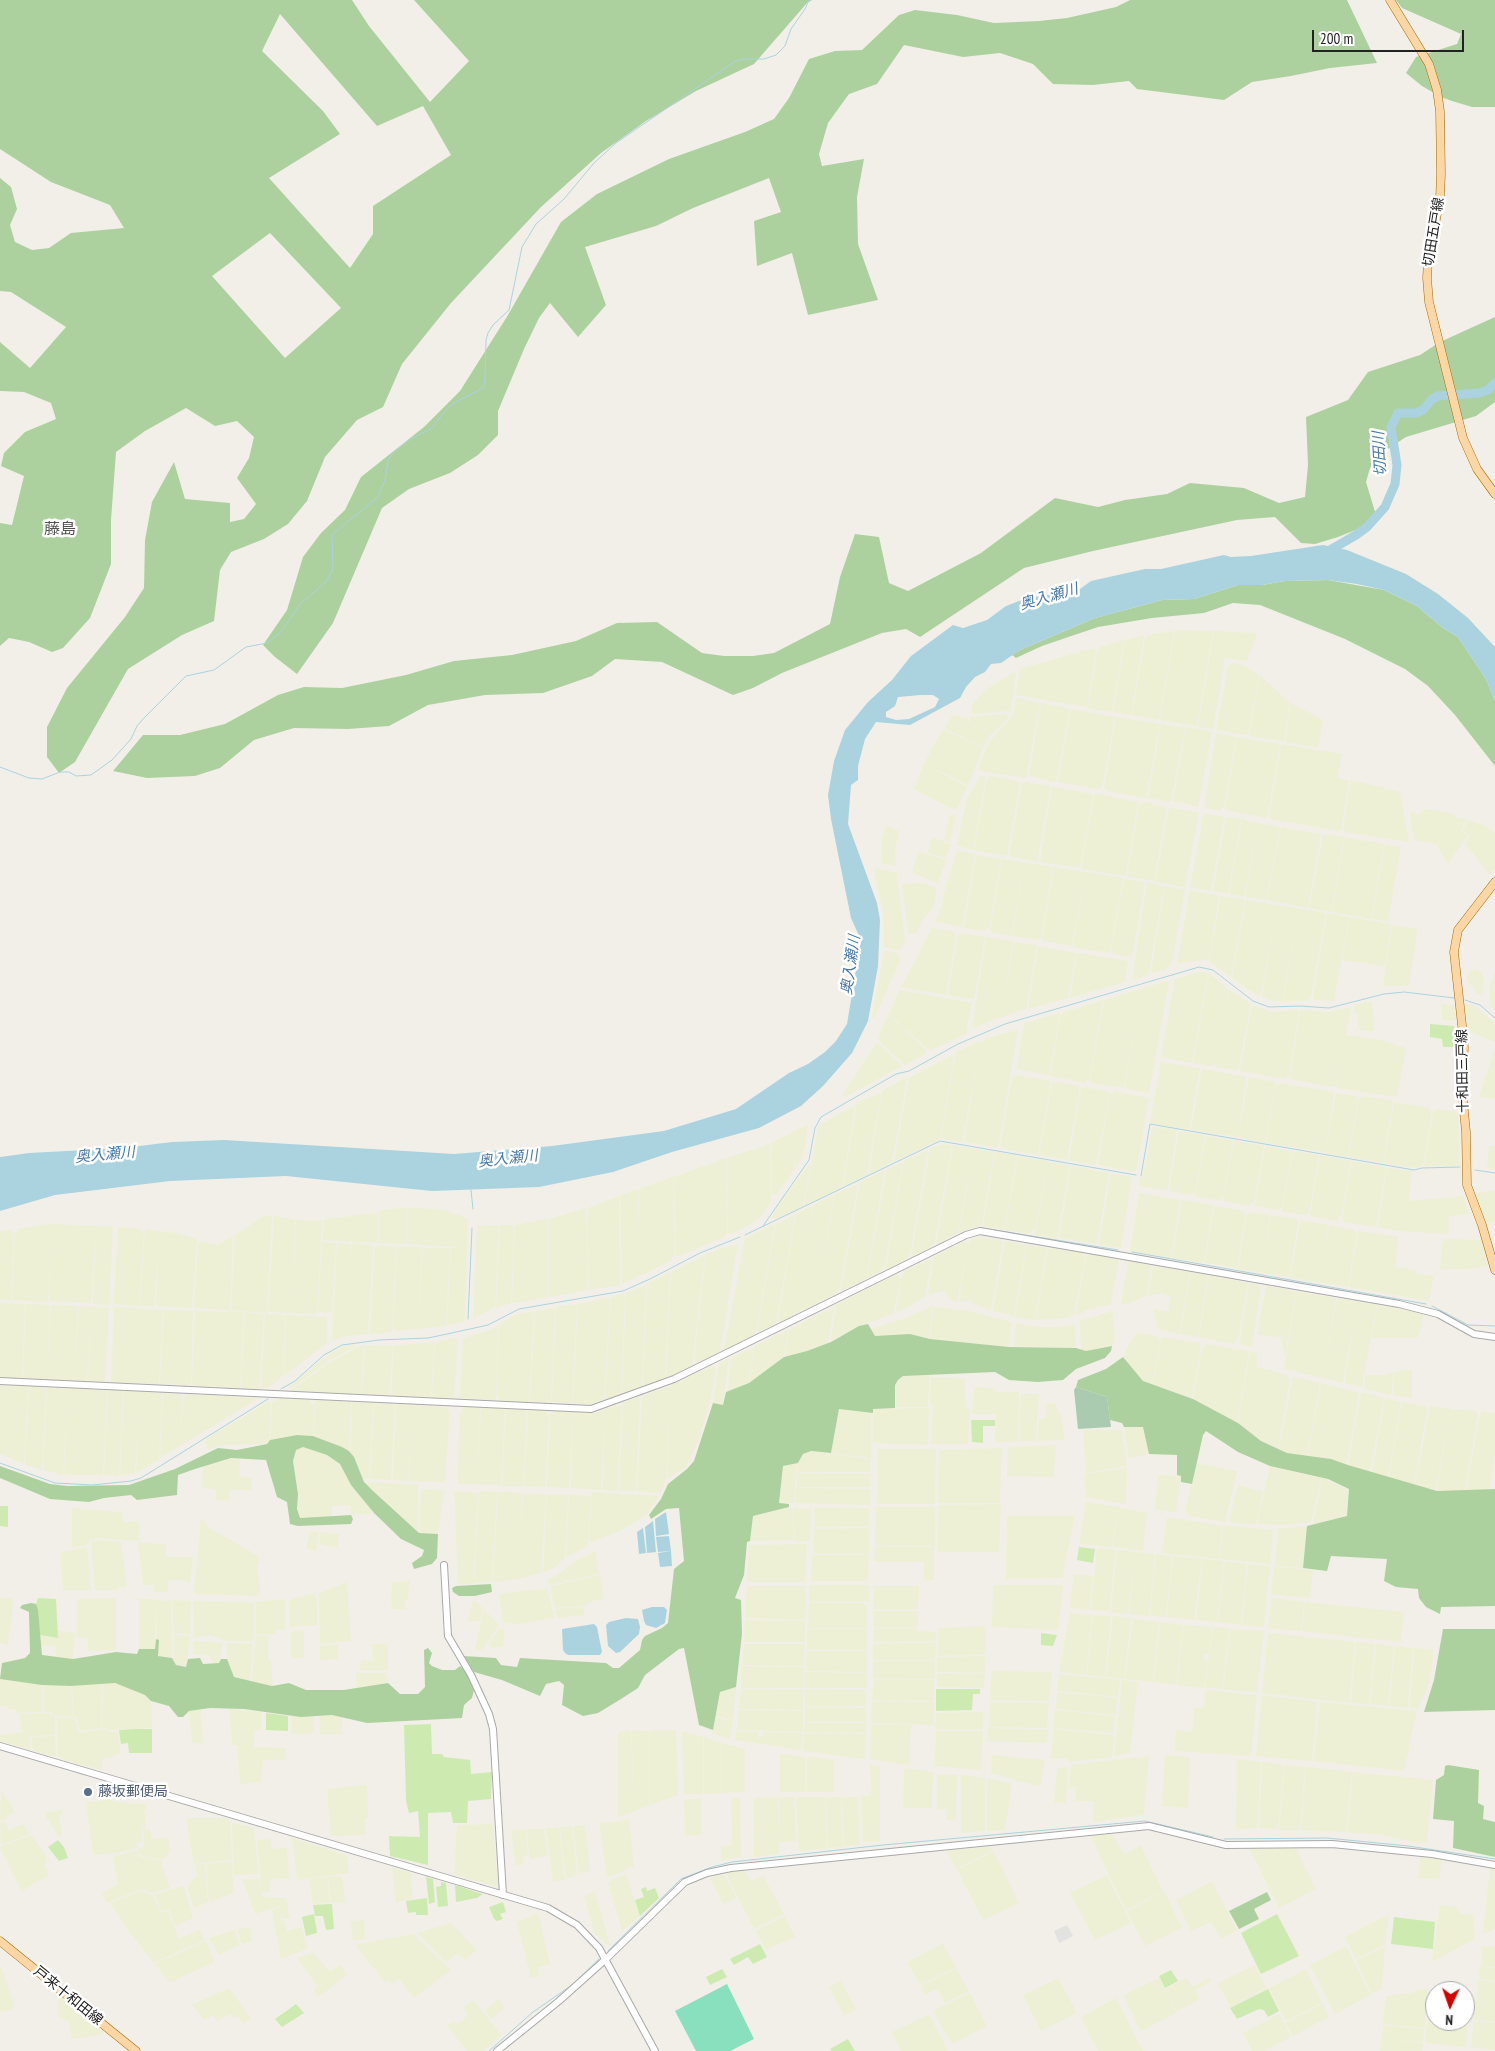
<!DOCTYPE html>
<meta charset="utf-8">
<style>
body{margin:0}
#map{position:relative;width:1495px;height:2051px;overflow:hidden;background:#f2efe9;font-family:"PT Sans Narrow",sans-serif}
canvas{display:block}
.north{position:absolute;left:1425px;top:1981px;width:50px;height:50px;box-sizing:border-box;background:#fff;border:1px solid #a7a7a7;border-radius:50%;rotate:183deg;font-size:14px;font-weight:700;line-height:20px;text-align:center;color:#222}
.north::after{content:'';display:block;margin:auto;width:18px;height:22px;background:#d40000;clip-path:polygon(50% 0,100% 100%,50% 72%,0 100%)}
.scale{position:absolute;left:1312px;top:30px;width:152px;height:22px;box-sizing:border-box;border:2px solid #222;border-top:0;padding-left:6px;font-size:15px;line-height:18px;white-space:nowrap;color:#222;-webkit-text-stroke:4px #fff;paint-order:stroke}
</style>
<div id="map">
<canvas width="1495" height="2051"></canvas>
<div class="north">N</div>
<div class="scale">200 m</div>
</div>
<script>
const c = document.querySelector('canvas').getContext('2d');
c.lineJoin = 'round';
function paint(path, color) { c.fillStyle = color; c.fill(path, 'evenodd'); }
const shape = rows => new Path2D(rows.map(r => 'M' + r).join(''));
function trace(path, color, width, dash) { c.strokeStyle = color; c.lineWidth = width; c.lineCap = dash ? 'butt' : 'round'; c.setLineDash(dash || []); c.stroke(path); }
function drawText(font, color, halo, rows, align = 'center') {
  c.font = font + ' "PT Sans Narrow","Noto Sans JP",sans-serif'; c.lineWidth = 5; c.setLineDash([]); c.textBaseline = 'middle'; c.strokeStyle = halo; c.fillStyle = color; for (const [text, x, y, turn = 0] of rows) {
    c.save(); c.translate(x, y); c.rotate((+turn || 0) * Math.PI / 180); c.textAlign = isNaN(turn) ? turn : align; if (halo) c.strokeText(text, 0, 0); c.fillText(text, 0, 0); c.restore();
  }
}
const farmland = shape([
 [1175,630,1213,631,1197,726,1160,720],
 [1174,631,1159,720,1132,715,1145,638,1147,638,1148,635],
 [1214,631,1256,633,1257,635,1247,661,1225,658,1213,729,1198,727],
 [1144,635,1131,715,1113,712,1125,640],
 [1124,640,1112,712,1088,708,1097,652,1100,647],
 [1094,648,1096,651,1087,707,1016,695,1020,669],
 [1233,663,1245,666,1259,675,1248,735,1217,730,1228,666],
 [1016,671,1011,711,972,714,972,705,983,691],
 [1260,675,1290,703,1284,741,1249,736],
 [1016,698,1040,703,1026,778,978,770,984,753,991,740,1013,715],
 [1041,703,1070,709,1056,782,1029,776],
 [1291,703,1323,720,1318,748,1285,742],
 [1071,709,1115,717,1102,787,1100,787,1099,789,1058,782],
 [1007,714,1008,718,992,734,970,723,970,717],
 [953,715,968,718,969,723,991,734,983,748,944,728],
 [1116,717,1160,724,1146,798,1107,791,1107,789,1104,788],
 [1161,724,1185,728,1171,800,1169,802,1148,798],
 [1186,727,1212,732,1198,807,1173,801],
 [943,729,983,749,968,785,927,765,967,787,957,809,950,808,914,789,924,763],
 [1216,733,1236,737,1224,808,1222,808,1221,811,1204,808],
 [1237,737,1280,744,1267,818,1225,810],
 [1281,744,1342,754,1337,778,1349,781,1341,830,1338,831,1272,819,1269,817],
 [981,776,986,776,973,850,957,846,967,798],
 [991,776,1020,782,1007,856,974,850,987,778],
 [1351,780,1400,792,1409,842,1344,832,1343,830],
 [1024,782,1051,786,1037,862,1009,856,1022,783],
 [1052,787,1093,794,1080,868,1040,862],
 [1097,794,1138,802,1126,876,1081,869,1094,795],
 [1143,802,1167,807,1154,881,1127,876,1139,804,1142,804],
 [1171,808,1199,813,1185,887,1155,882,1169,809],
 [1427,809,1454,814,1456,818,1466,820,1460,832,1468,835,1448,864,1436,844,1414,840,1410,812,1419,814],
 [1204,813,1224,817,1211,891,1190,887],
 [950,815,956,815,950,842,944,839],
 [1228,817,1241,819,1228,894,1213,891,1226,819],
 [1242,819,1258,823,1244,897,1229,894],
 [1468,820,1484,825,1495,833,1495,869,1490,875,1465,844,1470,835,1462,832],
 [1260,823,1280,827,1266,900,1245,897,1258,824],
 [886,826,899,831,895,850,896,866,882,863,882,838],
 [1281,827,1321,834,1308,908,1267,900],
 [1325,834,1344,837,1331,912,1309,908,1323,836],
 [932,837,951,844,946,858,928,853],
 [1345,837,1384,844,1371,919,1332,912],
 [1385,844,1401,847,1388,922,1372,919],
 [918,851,946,860,938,883,912,873],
 [957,851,975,854,962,927,935,921,942,905,944,893],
 [976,855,1001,859,989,928,987,928,986,931,964,928],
 [1002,859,1053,867,1041,937,1038,940,1012,936,1024,864,1011,936,992,932,990,930],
 [1054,867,1086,872,1072,946,1044,941,1042,939],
 [875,868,897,873,905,942,900,951,884,947,883,911,875,878],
 [1086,872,1123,878,1110,951,1108,953,1073,947],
 [1124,879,1145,882,1132,957,1113,954,1114,952,1111,951],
 [1147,882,1164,886,1149,973,1147,976,1132,980],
 [924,883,936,888,935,901,932,909,922,920,917,933,908,934,902,884],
 [1165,886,1185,890,1172,963,1167,969,1153,973,1151,972],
 [1190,890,1219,896,1209,959,1177,964],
 [1221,896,1245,900,1231,977,1209,961],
 [1246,900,1326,913,1311,997,1309,997,1309,1000,1283,1001,1298,912,1282,1001,1272,1001,1262,996,1275,919,1261,994,1258,996,1232,978],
 [1327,913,1349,917,1334,1001,1315,1000,1313,998],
 [1350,917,1391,924,1385,966,1342,960],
 [1392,925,1418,929,1409,986,1383,986],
 [932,928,954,932,956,936,946,995,901,987],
 [960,933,985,937,974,999,948,995,958,935],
 [986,937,1013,941,1002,1009,1014,942,1037,945,1026,1009,992,1020,972,1029],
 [1038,946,1076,953,1068,998,1028,1009],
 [884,950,899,954,898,957,901,958,875,1018,872,1017],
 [1077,953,1128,961,1125,982,1070,998],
 [1476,969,1482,973,1484,981,1482,994,1478,994,1467,981,1467,976,1471,970],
 [1199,972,1208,973,1192,1063,1161,1057,1175,979],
 [1495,972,1495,1011,1491,1007,1489,987],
 [1209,973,1228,989,1224,1009,1229,989,1251,1004,1238,1070,1216,1067,1217,1064,1215,1063,1213,1063,1212,1066,1193,1063],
 [1167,981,1169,982,1149,1093,1127,1089,1125,1086,1140,992,1124,1088,1092,1083,1090,1080,1104,1000],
 [899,990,972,1003,966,1034,931,1050,927,1049,889,1014],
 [1103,1000,1089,1080,1087,1080,1086,1083,1050,1076,1061,1013],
 [1372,1001,1374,1031,1365,1031,1359,1029,1357,1013,1354,1013,1355,1005],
 [1441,1003,1454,1006,1456,1021,1442,1020],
 [1465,1004,1474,1005,1495,1023,1495,1042,1468,1031],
 [1252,1005,1272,1012,1299,1010,1289,1077,1286,1076,1286,1079,1240,1071],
 [1351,1007,1346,1035,1381,1040,1406,1048,1397,1097,1337,1088,1344,1049,1337,1085,1335,1085,1334,1087,1290,1079,1300,1010,1328,1012],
 [1060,1013,1049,1075,1017,1069,1024,1023],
 [888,1014,926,1050,926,1052,924,1055,905,1065,878,1040],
 [1018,1030,998,1148,964,1142,978,1058,962,1142,941,1139,956,1052,978,1042,980,1043,987,1038],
 [877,1042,902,1066,845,1097,842,1095],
 [1495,1048,1495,1099,1479,1096],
 [952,1055,954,1057,940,1140,894,1162,909,1078],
 [1161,1062,1200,1068,1189,1130,1150,1123],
 [1202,1069,1246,1077,1238,1137,1191,1130],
 [1016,1075,1051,1081,1038,1155,1000,1148,1012,1076,1015,1077],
 [1249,1077,1276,1082,1265,1143,1238,1137],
 [903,1079,907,1079,892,1163,869,1174,882,1091],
 [1056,1082,1080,1086,1067,1160,1039,1155,1052,1083,1055,1084],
 [1280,1083,1334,1092,1325,1152,1266,1143,1276,1084,1279,1085],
 [1085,1087,1110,1092,1096,1165,1069,1160,1081,1088],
 [1114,1091,1149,1098,1136,1172,1098,1165,1110,1094,1113,1095],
 [1336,1093,1356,1096,1358,1098,1348,1157,1325,1153],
 [878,1094,881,1094,867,1175,843,1187,857,1103],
 [1363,1096,1393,1101,1383,1163,1349,1157,1359,1098,1362,1098],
 [1394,1102,1430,1108,1430,1111,1432,1111,1423,1166,1414,1168,1384,1163],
 [852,1107,855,1107,842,1187,804,1206,818,1126],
 [1436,1109,1458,1112,1460,1166,1424,1166,1433,1112],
 [808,1124,805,1147,802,1158,796,1168,794,1150,795,1169,776,1195,772,1194,771,1143],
 [1152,1127,1177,1130,1168,1188,1163,1190,1139,1186,1140,1177,1143,1178],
 [1179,1131,1205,1135,1195,1193,1192,1193,1192,1195,1169,1191],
 [1206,1136,1233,1140,1223,1198,1220,1198,1219,1201,1195,1196],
 [1234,1140,1264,1146,1254,1204,1251,1203,1250,1206,1223,1201],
 [770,1144,771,1201,768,1207,757,1221,731,1234,728,1233,727,1158],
 [944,1144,952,1145,934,1245,911,1258,930,1148],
 [953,1145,994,1152,982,1224,979,1224,979,1226,959,1233,973,1152,958,1232,936,1245],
 [1489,1145,1495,1146,1495,1169,1487,1168],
 [1265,1146,1292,1151,1282,1207,1278,1210,1255,1206],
 [928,1150,910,1254,907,1256,907,1259,886,1269,904,1160],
 [1293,1151,1319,1155,1309,1213,1307,1213,1306,1215,1282,1211],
 [995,1152,1017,1155,1004,1230,983,1226],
 [1320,1155,1351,1161,1341,1217,1339,1216,1338,1221,1310,1216],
 [1018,1156,1048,1161,1035,1230,1032,1230,1031,1234,1005,1230],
 [726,1158,727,1233,724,1237,679,1256,676,1255,674,1177],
 [1352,1161,1386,1167,1376,1227,1344,1222,1344,1219,1342,1219],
 [811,1162,803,1207,774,1220,772,1216,780,1203],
 [903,1162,885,1265,881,1271,867,1278,887,1169],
 [1048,1162,1070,1165,1057,1239,1035,1235],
 [1071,1166,1109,1173,1097,1244,1059,1238],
 [1387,1168,1412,1171,1409,1201,1463,1196,1469,1214,1449,1216,1449,1234,1400,1231,1378,1227],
 [885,1170,866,1279,841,1291,860,1182],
 [1111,1173,1132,1177,1121,1248,1099,1245],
 [673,1177,675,1255,672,1257,672,1260,641,1276,639,1274,636,1278,622,1284,620,1195,638,1189,639,1244,639,1189],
 [858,1184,840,1288,838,1289,837,1293,798,1313,794,1312,793,1316,781,1322,778,1320,796,1214,812,1206,805,1253,813,1205,834,1195,817,1299,835,1194],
 [1495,1190,1495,1221,1486,1224,1472,1194],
 [1139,1193,1180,1200,1171,1258,1130,1251],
 [619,1196,620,1285,589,1290,587,1208],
 [1182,1200,1213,1205,1204,1263,1172,1258],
 [1214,1206,1244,1211,1244,1214,1246,1214,1237,1268,1205,1263],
 [406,1207,406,1244,379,1243,379,1211],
 [407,1207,444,1210,468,1218,465,1321,450,1325,447,1324,451,1248,459,1247,407,1244],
 [586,1208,588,1290,549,1297,549,1219],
 [378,1212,378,1243,323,1240,324,1220],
 [1250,1212,1270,1215,1263,1262,1271,1215,1297,1219,1298,1223,1289,1277,1238,1269,1247,1214,1249,1214],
 [272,1215,267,1313,231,1310,235,1235,264,1216],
 [795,1215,776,1324,761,1331,757,1331,776,1224],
 [274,1216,295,1220,292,1313,268,1312],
 [548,1219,548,1297,512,1303,515,1225],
 [296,1220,322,1221,317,1314,292,1313],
 [1302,1220,1328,1225,1322,1263,1329,1225,1355,1230,1354,1232,1357,1233,1348,1287,1290,1278,1300,1223],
 [52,1224,113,1227,109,1305,93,1304,96,1232,91,1303,49,1301,52,1229,48,1302,12,1300,15,1233,17,1233,17,1229],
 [775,1224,756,1331,754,1335,724,1350,745,1238],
 [477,1225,499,1226,495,1307,473,1319],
 [500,1225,514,1225,511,1303,496,1309],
 [118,1227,141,1229,141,1232,144,1232,139,1306,114,1304],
 [145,1229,159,1231,159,1233,161,1231,177,1233,197,1239,192,1308,156,1306,158,1252,154,1307,140,1305],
 [11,1230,12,1233,14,1233,11,1300,0,1299,0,1231],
 [1360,1231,1399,1237,1395,1267,1415,1270,1416,1274,1434,1276,1429,1301,1349,1287,1358,1233],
 [233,1236,230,1310,194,1308,198,1244,201,1241,213,1245,220,1244],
 [979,1237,1003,1241,991,1310,974,1304,970,1300,959,1302,965,1260,957,1302,949,1299,946,1291,928,1295,934,1257,965,1241,967,1244,972,1239],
 [1445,1239,1481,1240,1488,1266,1464,1269,1440,1269,1442,1243],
 [1005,1241,1026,1245,1014,1316,993,1311],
 [322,1242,336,1243,332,1313,318,1312],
 [337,1243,351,1244,351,1260,352,1243,373,1245,368,1334,346,1336,332,1341],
 [738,1243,720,1352,698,1362,694,1360,706,1254],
 [380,1245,396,1247,392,1332,370,1334,375,1247],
 [1027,1245,1047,1248,1035,1320,1015,1317],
 [397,1246,422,1247,418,1323,423,1248,450,1248,446,1326,396,1331,395,1329,393,1329],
 [1052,1248,1083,1252,1082,1256,1085,1257,1074,1315,1066,1318,1036,1320,1048,1249,1051,1250],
 [1089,1254,1119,1259,1111,1304,1087,1310,1076,1315,1086,1256,1088,1257],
 [705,1255,692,1366,666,1379,671,1272],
 [932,1259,925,1296,909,1307,896,1312,902,1277,906,1270],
 [1128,1261,1151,1265,1147,1295,1130,1303,1121,1304],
 [1153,1266,1190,1272,1179,1334,1159,1330,1153,1309,1168,1312,1171,1296,1161,1293,1148,1296],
 [670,1272,665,1380,643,1387,647,1284],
 [1191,1272,1208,1275,1198,1337,1180,1334],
 [897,1274,901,1279,893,1314,859,1326,831,1341,836,1305],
 [1209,1275,1248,1283,1238,1340,1236,1340,1234,1344,1199,1337],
 [1249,1283,1261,1285,1252,1347,1242,1345,1240,1341],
 [646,1285,642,1388,625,1393,622,1391,626,1293],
 [1266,1286,1296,1291,1285,1358,1281,1337,1257,1335],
 [1297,1291,1336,1298,1323,1378,1284,1369],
 [625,1293,621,1395,605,1400,611,1297],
 [610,1297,604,1401,593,1405,573,1403,578,1304],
 [1337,1298,1377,1305,1362,1387,1345,1383,1355,1313,1343,1383,1323,1378],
 [0,1303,25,1304,22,1378,0,1377],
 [26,1304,50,1305,47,1379,23,1378],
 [577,1304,572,1403,552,1402,556,1307],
 [51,1305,78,1306,75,1376,79,1306,92,1307,87,1381,47,1379],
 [1378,1305,1424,1313,1418,1338,1372,1338],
 [933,1306,929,1338,910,1334,875,1336,871,1329,908,1317],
 [92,1307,109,1308,105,1382,88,1381],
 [114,1307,163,1310,159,1384,111,1382],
 [834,1307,828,1343,795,1355,785,1357,789,1330],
 [934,1307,965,1310,1011,1322,1009,1347,930,1339],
 [555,1308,551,1402,530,1402,535,1311],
 [164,1310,193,1311,191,1383,189,1383,189,1385,160,1384],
 [195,1311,227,1312,223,1387,194,1386,192,1383],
 [227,1311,244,1312,240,1388,223,1387],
 [534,1311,529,1402,500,1401,500,1399,497,1397,499,1324,515,1315],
 [1113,1311,1115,1339,1112,1346,1086,1351,1081,1350,1080,1321],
 [245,1312,264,1314,259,1389,241,1388],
 [265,1314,285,1315,283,1376,268,1388,261,1388],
 [286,1315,327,1317,327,1343,284,1376],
 [1016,1323,1040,1327,1061,1327,1075,1323,1076,1348,1014,1346],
 [498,1325,496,1400,460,1398,463,1338,490,1330],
 [788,1330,784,1357,749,1383,755,1346],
 [1138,1332,1159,1337,1158,1339,1161,1340,1152,1385,1143,1381,1123,1358,1129,1343],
 [1162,1337,1200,1343,1199,1347,1201,1347,1192,1398,1153,1385],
 [458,1338,454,1398,432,1397,435,1342],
 [434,1342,431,1397,391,1396,394,1346],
 [355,1344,355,1346,329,1361,326,1356,342,1347],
 [1206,1344,1249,1351,1237,1423,1193,1399,1202,1348,1204,1348],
 [364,1345,361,1394,292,1392,291,1390,329,1363,357,1347],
 [390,1345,393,1346,389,1395,362,1394,365,1346],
 [754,1348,748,1384,728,1391,731,1358],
 [1250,1352,1258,1353,1257,1367,1288,1375,1287,1378,1290,1379,1278,1448,1261,1441,1238,1423],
 [325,1357,329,1361,292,1388,290,1386],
 [729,1359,723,1405,717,1404,713,1403,719,1363],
 [713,1366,716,1369,710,1401,699,1439,691,1458,686,1467,667,1479,671,1385],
 [1412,1369,1412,1398,1393,1395,1395,1372],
 [1394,1372,1391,1395,1364,1389,1366,1375,1385,1375],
 [930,1374,928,1407,896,1407,895,1385,898,1380,903,1376],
 [931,1377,965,1379,965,1407,970,1408,968,1444,931,1444,933,1406,930,1405],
 [1293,1377,1320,1383,1307,1455,1287,1453,1279,1449],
 [1321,1383,1357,1392,1359,1395,1346,1465,1331,1459,1308,1456],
 [0,1384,28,1386,24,1464,0,1454],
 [29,1386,43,1387,46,1391,42,1470,25,1464],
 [671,1386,666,1480,661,1493,637,1492,642,1396],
 [975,1387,996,1389,996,1392,1019,1392,1018,1442,995,1442,996,1405,995,1414,972,1414],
 [47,1388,68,1389,63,1475,43,1470],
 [68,1388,107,1390,103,1475,64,1475],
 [108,1390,123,1391,119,1476,104,1475],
 [124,1391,162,1393,159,1460,136,1473,139,1405,135,1473,120,1476],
 [1361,1392,1384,1398,1370,1471,1348,1465],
 [163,1393,182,1394,181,1438,183,1397,186,1397,186,1394,259,1398,160,1458],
 [1021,1394,1039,1394,1036,1441,1019,1441],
 [640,1396,636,1491,619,1491,623,1403],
 [1385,1398,1401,1402,1388,1477,1372,1472],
 [279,1399,310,1400,311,1404,314,1405,313,1436,297,1435,270,1440,272,1402],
 [315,1400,351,1402,349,1451,342,1447,314,1436],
 [268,1402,271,1402,269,1441,261,1444,219,1445,208,1450,205,1440],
 [352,1402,373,1403,369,1479,363,1479,350,1452],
 [1402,1402,1426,1406,1426,1410,1427,1410,1414,1485,1389,1477],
 [374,1403,395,1405,391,1480,370,1479],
 [1055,1403,1061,1416,1065,1440,1038,1441,1039,1419,1046,1418,1045,1404],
 [396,1404,445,1407,450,1411,445,1482,409,1481,412,1414,408,1481,393,1480],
 [622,1404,617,1491,603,1490,604,1424,601,1490,571,1488,573,1412,593,1413],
 [464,1406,480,1407,478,1475,481,1407,505,1408,501,1485,457,1484,460,1413],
 [1430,1407,1450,1408,1436,1490,1415,1486],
 [929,1408,928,1445,873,1443,873,1409],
 [506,1409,527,1409,523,1486,502,1486],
 [839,1409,871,1413,871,1458,831,1453],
 [1450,1409,1476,1411,1476,1413,1478,1414,1465,1491,1437,1491],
 [528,1410,547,1410,547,1414,549,1415,545,1487,524,1486],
 [553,1411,573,1411,569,1488,547,1487,550,1414,553,1414],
 [1481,1411,1495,1413,1495,1454,1489,1490,1466,1491],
 [1124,1427,1143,1427,1149,1454,1129,1458],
 [1083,1430,1122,1430,1127,1466,1086,1473],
 [1056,1445,1054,1477,1007,1476,1008,1447],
 [303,1447,327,1455,340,1464,351,1485,374,1513,351,1515,350,1505,332,1506,332,1516,300,1518,297,1509,298,1494,293,1461,296,1449],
 [1002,1448,1000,1503,938,1503,939,1450],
 [878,1449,936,1449,935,1504,877,1504],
 [811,1451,870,1459,870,1472,798,1472,798,1463,803,1454],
 [230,1459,240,1459,239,1476,252,1478,251,1490,230,1490,229,1501,216,1500,216,1490,202,1487,203,1466],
 [797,1463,794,1503,779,1503,783,1466],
 [1196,1463,1237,1471,1225,1522,1187,1515,1188,1512,1185,1512],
 [1270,1466,1321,1478,1311,1522,1284,1525,1257,1524],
 [1127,1468,1126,1504,1086,1497,1084,1474],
 [797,1473,870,1474,870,1487,797,1487],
 [1158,1475,1181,1476,1176,1512,1155,1510],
 [1322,1478,1349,1490,1347,1516,1313,1525],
 [364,1482,418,1485,418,1532,372,1490],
 [1238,1485,1263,1492,1256,1524,1229,1522],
 [796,1488,870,1489,870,1505,795,1503],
 [421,1489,444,1491,438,1534,419,1533],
 [454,1491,478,1493,473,1584,460,1584,458,1581],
 [481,1491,497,1492,492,1581,474,1583,479,1493],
 [498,1492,522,1493,521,1540,523,1493,544,1494,546,1496,541,1573,519,1579,493,1582],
 [592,1492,659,1496,647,1515,634,1523,618,1532,589,1543],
 [547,1494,568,1495,565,1558,554,1568,543,1573],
 [569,1494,591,1496,588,1546,566,1557],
 [1086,1502,1117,1507,1112,1547,1079,1544],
 [1001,1504,999,1552,937,1552,939,1505],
 [792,1507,794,1540,750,1541,753,1516],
 [876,1507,935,1507,935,1546,875,1545],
 [1117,1507,1147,1513,1143,1551,1113,1547],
 [72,1508,122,1512,124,1523,139,1521,139,1541,96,1538,89,1540,89,1544,72,1548],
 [793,1508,812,1509,810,1541,795,1541],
 [814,1508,869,1508,869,1526,815,1527],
 [1007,1516,1075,1516,1062,1578,1006,1579],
 [1167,1517,1222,1526,1219,1559,1162,1553],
 [201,1518,210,1528,260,1557,257,1568,260,1584,259,1596,194,1594],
 [1223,1525,1273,1530,1270,1564,1220,1559],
 [1307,1526,1303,1568,1275,1566,1278,1529],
 [869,1528,869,1553,813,1553,814,1529],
 [310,1531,319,1532,316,1551,306,1548],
 [321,1532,339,1534,337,1548,319,1544],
 [101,1540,121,1542,127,1587,117,1587,117,1590,95,1590,91,1541],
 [138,1543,166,1544,166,1557,193,1557,190,1583,180,1579,168,1581,168,1592,154,1592,154,1585,143,1585],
 [807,1544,805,1582,747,1582,749,1545],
 [875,1546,934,1547,934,1580,924,1580,924,1562,874,1562],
 [87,1547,91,1590,63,1590,60,1553],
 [1097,1548,1116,1550,1109,1611,1091,1610],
 [1117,1550,1135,1552,1128,1614,1111,1612],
 [595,1551,599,1574,548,1585,547,1579,556,1576,582,1557,588,1556],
 [1135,1552,1155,1554,1149,1616,1129,1614],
 [869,1554,868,1581,811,1581,812,1555],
 [1156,1554,1172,1556,1166,1617,1150,1615],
 [1173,1556,1202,1559,1194,1620,1167,1617],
 [1203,1559,1224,1561,1217,1622,1196,1620],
 [1225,1561,1247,1564,1241,1625,1218,1622],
 [1248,1564,1270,1566,1264,1627,1242,1625],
 [1274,1567,1313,1570,1310,1598,1271,1594],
 [1074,1574,1093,1576,1089,1610,1070,1608],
 [600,1575,604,1599,593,1601,583,1606,555,1608,550,1586],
 [410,1580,408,1600,405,1600,405,1609,392,1609,391,1599,392,1583],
 [347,1582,351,1641,320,1644,319,1593],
 [809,1585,869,1585,869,1601,809,1602],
 [993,1585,1063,1585,1058,1630,992,1627],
 [747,1586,806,1586,805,1620,745,1618],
 [874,1586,919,1586,918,1609,873,1609],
 [547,1588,554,1618,518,1624,503,1622,499,1594],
 [314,1594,317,1598,317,1625,290,1627,290,1601,293,1598],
 [0,1598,14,1598,8,1645,0,1643],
 [116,1598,116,1650,88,1651,88,1637,77,1638,77,1599],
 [1272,1598,1304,1602,1301,1631,1268,1628],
 [139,1599,155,1599,155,1649,139,1649],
 [285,1599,285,1629,276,1630,275,1634,256,1635,256,1602],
 [155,1600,171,1601,172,1658,158,1656],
 [172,1600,191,1601,190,1634,174,1633],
 [473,1600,476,1601,483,1608,480,1621,468,1621],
 [193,1601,254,1603,253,1641,225,1641,211,1635,194,1638],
 [1305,1602,1404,1612,1401,1642,1302,1631],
 [809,1603,864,1603,864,1605,867,1605,867,1628,808,1628],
 [583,1607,585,1615,557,1618,555,1609],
 [484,1609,499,1625,482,1650,475,1649],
 [874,1611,918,1611,918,1627,874,1628],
 [1070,1613,1092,1615,1086,1675,1059,1672],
 [1093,1615,1111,1616,1105,1677,1087,1675],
 [1113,1616,1131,1618,1124,1679,1106,1677],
 [1133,1619,1159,1622,1153,1682,1125,1679],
 [745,1620,805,1621,805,1642,744,1642],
 [1160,1622,1183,1625,1176,1685,1154,1682],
 [1184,1625,1212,1627,1209,1654,1204,1654,1204,1660,1208,1661,1204,1688,1177,1685],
 [986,1626,986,1654,938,1656,939,1628],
 [1213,1627,1230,1628,1222,1689,1205,1687],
 [499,1628,505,1630,503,1647,491,1648,489,1645],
 [917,1628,917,1631,936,1632,936,1641,874,1642,874,1629],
 [807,1629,867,1629,867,1650,807,1649],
 [1231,1629,1264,1631,1257,1693,1223,1689],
 [304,1630,304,1658,291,1658,291,1632],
 [58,1631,75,1633,73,1659,56,1657,56,1646,41,1645,40,1635,58,1638],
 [1268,1633,1355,1642,1349,1703,1262,1693],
 [174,1635,190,1636,186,1667,176,1665,173,1660],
 [256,1636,268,1636,268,1659,271,1661,273,1686,252,1681],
 [194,1641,222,1643,219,1663,213,1663,209,1655,193,1654],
 [936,1642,935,1660,873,1660,873,1644],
 [1356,1642,1375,1644,1369,1704,1351,1703],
 [227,1643,253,1644,250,1681,234,1677,227,1663],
 [338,1644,338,1659,320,1660,320,1646],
 [372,1644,388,1644,388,1670,360,1670,361,1660,373,1661],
 [744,1644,805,1644,804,1666,742,1665],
 [1376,1644,1394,1646,1388,1706,1370,1704],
 [1395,1646,1413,1648,1408,1708,1389,1706],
 [1414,1648,1434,1650,1429,1684,1418,1709,1410,1708],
 [807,1651,867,1651,867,1672,806,1671],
 [985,1656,985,1673,937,1672,937,1657],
 [873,1661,935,1661,935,1679,873,1678],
 [742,1666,804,1667,804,1688,741,1688],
 [991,1671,1052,1672,1049,1701,990,1700],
 [805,1672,867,1673,867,1688,805,1688],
 [356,1673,387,1673,388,1683,357,1688],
 [937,1674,985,1674,984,1688,937,1687],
 [1059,1674,1120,1680,1118,1697,1057,1691],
 [0,1678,42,1685,42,1712,17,1713,16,1709,8,1709,8,1706,0,1706],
 [874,1679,934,1680,934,1701,872,1700],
 [1122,1680,1138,1682,1130,1753,1114,1756],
 [102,1683,101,1728,80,1731,77,1717,74,1717,72,1686],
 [103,1683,115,1683,145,1695,151,1701,152,1728,113,1730,102,1728],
 [43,1685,71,1686,73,1717,52,1715,52,1712,44,1711],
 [736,1687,733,1720,716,1716,720,1692],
 [741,1689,804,1690,803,1710,739,1709],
 [805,1689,866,1690,866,1706,805,1706],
 [1206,1690,1257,1695,1251,1756,1174,1751,1176,1730,1192,1732,1194,1707,1204,1708],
 [1057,1692,1117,1698,1116,1715,1056,1709],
 [1262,1695,1317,1702,1312,1761,1256,1756],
 [872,1701,934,1702,934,1725,871,1723],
 [990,1702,1049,1703,1047,1728,989,1727],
 [1320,1702,1417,1711,1404,1771,1314,1761],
 [805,1707,866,1708,866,1721,805,1722],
 [201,1709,203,1744,192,1743,189,1711],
 [229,1709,261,1712,261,1730,254,1730,254,1747,286,1748,285,1760,263,1760,261,1782,240,1784,237,1745,232,1745],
 [739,1710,803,1711,803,1732,737,1730],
 [1055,1710,1115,1716,1114,1733,1053,1728],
 [983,1712,983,1729,935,1729,936,1713],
 [50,1713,51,1716,55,1717,55,1735,30,1736,30,1731,21,1731,20,1714],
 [319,1715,331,1715,342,1717,342,1734,320,1734],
 [292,1716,314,1716,314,1733,291,1734],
 [57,1717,75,1719,79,1733,104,1729,112,1732,118,1731,121,1754,102,1759,102,1770,64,1760,64,1758,58,1756],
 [715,1718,733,1721,730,1739,712,1733],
 [805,1723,866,1723,866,1733,804,1732],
 [871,1724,911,1725,909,1765,870,1759],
 [988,1728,1048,1730,1047,1743,988,1741],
 [1054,1729,1114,1735,1112,1757,1069,1762,1068,1758,1051,1759],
 [676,1730,678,1795,650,1805,650,1731],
 [29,1731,31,1750,0,1741,0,1735],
 [620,1731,631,1731,633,1804,632,1731,649,1731,649,1806,618,1817,618,1734],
 [682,1731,703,1737,703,1794,684,1794],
 [736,1731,758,1732,759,1737,763,1737,763,1732,802,1733,801,1750,735,1740],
 [936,1731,983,1731,981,1770,934,1766],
 [804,1733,866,1734,865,1759,803,1751],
 [55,1736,56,1757,33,1751,31,1737],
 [704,1737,721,1743,721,1793,704,1794],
 [722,1743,745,1749,745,1792,722,1793],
 [780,1754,805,1757,805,1792,780,1792],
 [992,1755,1045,1760,1041,1785,1038,1786,991,1773],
 [1165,1755,1190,1757,1188,1808,1162,1806],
 [807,1756,834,1760,834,1792,806,1792],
 [1149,1756,1144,1815,1093,1822,1093,1801,1076,1801,1076,1787,1069,1787,1071,1765],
 [1237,1759,1261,1762,1257,1828,1236,1829],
 [1262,1762,1284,1765,1278,1829,1259,1828],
 [870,1765,880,1766,880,1841,863,1842,861,1796,871,1795],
 [1285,1765,1305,1767,1300,1830,1279,1830],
 [1068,1767,1066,1804,1054,1802,1057,1768],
 [1306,1767,1352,1772,1346,1832,1301,1830],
 [904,1768,933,1772,932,1808,903,1808],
 [1353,1772,1433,1780,1427,1843,1414,1842,1383,1835,1347,1832],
 [939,1774,957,1775,956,1820,947,1820,946,1809,937,1809,937,1776],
 [961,1775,986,1778,985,1831,961,1833],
 [987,1778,1012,1784,1005,1830,987,1831],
 [367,1785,368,1818,365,1818,365,1835,331,1836,327,1789],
 [1,1789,15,1812,7,1815,8,1819,0,1821],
 [101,1796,117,1802,136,1804,146,1803,147,1810,141,1812,145,1812,146,1829,150,1829,152,1840,168,1837,171,1851,162,1860,139,1855,137,1849,144,1848,142,1821,142,1842,137,1842,138,1848,117,1853,93,1855,86,1802,101,1801],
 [778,1797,779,1854,754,1857,754,1798],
 [779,1797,794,1797,796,1841,779,1842],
 [796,1797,825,1797,827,1848,799,1851],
 [826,1797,841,1797,843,1847,828,1848],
 [842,1797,858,1797,860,1845,844,1846],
 [731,1798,740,1798,741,1857,721,1861,721,1846,732,1845],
 [686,1799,701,1799,701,1835,685,1836,684,1802],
 [62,1810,63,1814,59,1815,62,1837,59,1837,46,1817,46,1813],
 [187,1818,224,1818,230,1820,232,1860,194,1864,187,1825],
 [629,1818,634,1866,607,1878,599,1823,618,1822],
 [5,1822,9,1830,23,1824,30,1834,1,1845,0,1823],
 [232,1823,254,1828,258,1874,234,1875],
 [493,1824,498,1887,454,1874,457,1825],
 [585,1825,590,1872,579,1873,573,1827],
 [560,1827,572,1827,577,1875,566,1879],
 [546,1828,559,1828,565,1880,553,1881],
 [525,1829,528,1856,523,1856,523,1865,516,1865,511,1830],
 [526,1829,544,1829,547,1856,530,1859],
 [1112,1834,1124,1854,1141,1846,1163,1891,1126,1910,1090,1835],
 [31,1835,47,1857,45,1863,49,1876,34,1883,22,1892,0,1847],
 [292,1838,347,1855,349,1873,297,1880],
 [270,1839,272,1849,287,1848,289,1878,269,1879,270,1892,262,1893,262,1897,286,1898,290,1918,282,1919,280,1914,281,1921,284,1920,287,1931,302,1927,307,1949,281,1959,272,1910,279,1908,279,1906,255,1914,242,1879,260,1879,262,1891,257,1840],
 [991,1847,993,1850,956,1869,947,1850],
 [1295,1847,1316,1889,1279,1908,1249,1848],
 [136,1850,138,1856,161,1861,170,1888,151,1893,141,1889,107,1903,102,1893,118,1884,113,1857],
 [994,1851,1019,1903,983,1920,957,1870],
 [1420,1856,1441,1859,1440,1879,1418,1878],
 [232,1862,234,1893,209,1902,206,1864],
 [205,1864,208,1902,194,1908,188,1889,189,1883,197,1876,195,1865],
 [392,1867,411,1873,412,1899,396,1903],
 [1490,1868,1495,1869,1495,1929,1486,1933,1483,1933],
 [744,1870,751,1881,763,1875,784,1914,754,1929,725,1872],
 [626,1874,640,1916,622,1931,608,1882],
 [723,1874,737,1898,723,1904,710,1878],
 [1107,1875,1131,1923,1095,1940,1070,1893],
 [342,1876,345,1903,331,1902,328,1877],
 [327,1877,330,1903,313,1904,309,1879],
 [1212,1881,1237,1930,1221,1939,1211,1922,1191,1931,1176,1900],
 [184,1886,193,1918,175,1926,169,1909,161,1911,155,1894],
 [140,1891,153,1895,161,1913,168,1911,179,1939,200,1929,205,1940,185,1949,181,1941,184,1949,154,1963,124,1925,111,1903],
 [595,1891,610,1945,605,1946,603,1939,599,1939,598,1935,595,1935,584,1896],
 [1164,1891,1182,1928,1145,1946,1127,1911],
 [1440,1905,1457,1907,1461,1914,1473,1915,1475,1939,1432,1962],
 [538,1913,550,1964,538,1967,539,1976,531,1978,517,1922],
 [1389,1914,1385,1945,1356,1959,1345,1937],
 [785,1916,795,1937,766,1950,755,1931],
 [364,1920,365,1939,353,1941,351,1921],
 [451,1923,477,1950,465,1960,458,1953,446,1962,417,1933],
 [250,1927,252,1941,242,1944,237,1929],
 [234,1930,240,1945,219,1955,209,1938],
 [413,1934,451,1970,414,1998,399,1979,392,1984,389,1980,385,1982,355,1945],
 [206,1941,215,1962,170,1982,154,1964],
 [943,1943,956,1967,920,1985,907,1962],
 [1346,1946,1371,1995,1335,2014,1310,1965],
 [1482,1946,1495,1947,1495,1967,1481,1966],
 [1385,1947,1382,1989,1372,1994,1356,1960],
 [313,1953,330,1972,341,1965,348,1975,318,1997,313,1990,317,1986,297,1958],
 [1255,1965,1267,1988,1230,2007,1218,1983],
 [1480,1966,1495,1968,1495,1981,1479,1979],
 [0,1968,2,1968,14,2005,13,2010,0,2012],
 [956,1968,969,1991,945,2003,938,1989,925,1995,920,1986],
 [1306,1969,1322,2003,1286,2021,1269,1988],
 [1187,1977,1192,1987,1209,1978,1211,1982,1195,1990,1199,2000,1177,2011,1165,1989],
 [1058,1978,1077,2013,1041,2031,1023,1995],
 [1159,1978,1177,2013,1141,2031,1123,1995],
 [1478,1980,1495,1982,1495,2022,1474,2020],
 [841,1981,856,2009,844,2016,829,1986],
 [229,1988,251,2018,243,2024,238,2016,234,2018,231,2014,217,2021,212,2015,204,2020,192,2005],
 [1419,1989,1428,1989,1425,2028,1383,2024,1386,1996,1411,1993],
 [970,1993,987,2026,952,2044,933,2011],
 [58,1994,103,2032,103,2034,71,2039,69,2021,59,2018],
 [1116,1998,1143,2051,1098,2051,1081,2017],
 [499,1999,505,2008,491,2019,485,2010],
 [473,2000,502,2035,483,2051,467,2051,447,2026,453,2021,458,2024,468,2015,464,2007],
 [1323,2004,1329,2017,1293,2036,1285,2023],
 [929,2014,948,2051,901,2051,892,2032],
 [1279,2014,1291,2037,1264,2051,1252,2051,1243,2033],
 [1428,2016,1435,2017,1435,2021,1468,2021,1466,2047,1425,2043],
 [1474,2021,1495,2023,1495,2050,1471,2047],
 [1383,2025,1424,2029,1423,2042,1394,2040,1423,2043,1422,2051,1380,2051]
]);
const grass = shape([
 [1430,1024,1454,1026,1456,1047,1443,1047,1442,1039,1430,1037],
 [971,1420,995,1420,995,1426,983,1426,983,1443,972,1442],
 [0,1506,8,1506,8,1527,0,1526],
 [1079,1547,1095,1549,1093,1563,1077,1560],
 [38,1598,56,1599,58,1638,40,1635,36,1604],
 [1041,1633,1057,1635,1053,1646,1041,1645],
 [936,1689,980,1689,980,1694,973,1694,972,1710,936,1711],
 [266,1713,288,1716,288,1731,266,1730],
 [431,1724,432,1754,442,1754,444,1757,470,1760,471,1774,492,1772,491,1799,468,1801,467,1823,453,1823,451,1812,428,1813,428,1865,390,1856,389,1836,420,1837,418,1811,409,1813,406,1801,404,1725],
 [135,1729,152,1729,152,1753,129,1753,128,1743,121,1744,119,1730],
 [58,1840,64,1847,68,1858,59,1861,48,1847],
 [426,1877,433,1879,435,1902,429,1904],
 [441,1882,446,1883,448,1906,438,1907,436,1887,441,1886],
 [455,1885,483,1894,477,1898,456,1902],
 [646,1887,647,1891,655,1888,659,1898,640,1916,635,1900,644,1897,641,1889],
 [427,1898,428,1915,416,1915,416,1912,408,1913,406,1901],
 [503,1902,506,1912,500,1914,503,1919,497,1921,494,1919,489,1907],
 [332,1904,334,1929,326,1930,323,1916,315,1916,313,1905],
 [314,1914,317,1933,306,1936,302,1917],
 [1277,1914,1299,1956,1261,1974,1241,1933],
 [1394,1917,1435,1922,1433,1949,1391,1944],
 [760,1944,767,1957,753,1964,748,1957,734,1965,730,1959],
 [722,1969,727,1977,710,1985,706,1977],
 [1171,1970,1178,1981,1165,1988,1159,1976],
 [1268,1989,1279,2011,1268,2017,1264,2010,1259,2009,1237,2019,1230,2008],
 [296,2004,304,2013,282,2027,275,2019],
 [848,2039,855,2051,832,2051,830,2049]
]);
const forest = shape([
 [0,0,352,0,369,26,430,102,469,61,414,0,812,0,807,3,754,64,696,91,646,121,601,153,541,207,451,303,402,364,383,407,357,420,325,457,307,501,288,524,264,539,231,552,220,570,214,621,182,635,128,669,75,762,59,773,47,757,47,727,67,688,125,617,144,588,145,540,152,502,174,462,185,499,230,503,230,522,244,519,256,504,237,478,249,458,254,437,237,421,215,426,186,408,145,431,116,452,111,520,111,564,90,618,63,648,52,652,29,642,9,638,0,646,0,523,12,525,24,476,1,466,4,453,25,432,56,419,51,403,24,392,0,391,0,342,30,368,66,327,11,292,0,291,0,178,11,187,17,209,10,225,15,242,32,250,49,248,71,233,124,228,110,205,51,182,0,149],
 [280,14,377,126,423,106,451,155,373,206,373,234,350,268,269,178,340,134,323,111,262,51],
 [270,233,341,308,285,358,212,276],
 [1130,0,1347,0,1377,63,1330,68,1291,76,1252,82,1224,100,1137,89,1129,81,1093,85,1053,84,1033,64,1000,53,963,57,904,45,877,84,849,94,828,123,819,154,822,166,864,159,857,197,858,244,878,300,808,315,792,253,757,266,754,221,781,212,769,178,693,208,656,226,585,247,606,305,578,337,550,303,539,318,524,349,498,411,498,435,478,455,450,473,409,489,382,508,333,623,297,674,275,657,263,645,287,610,303,557,321,533,345,510,361,477,424,427,460,391,508,315,561,222,597,194,669,159,745,132,774,119,789,98,809,59,835,51,862,50,899,15,915,10,957,15,994,23,1039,21,1067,18,1116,7],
 [1396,0,1495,0,1495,107,1472,107,1452,101,1441,97,1422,86,1406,73,1416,57,1457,44,1461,34,1402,8],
 [1495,317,1495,402,1476,416,1406,437,1380,454,1370,468,1366,482,1376,515,1363,527,1338,537,1315,544,1301,543,1275,517,1237,520,1093,551,1024,568,920,637,906,629,882,633,782,673,753,688,733,695,662,662,615,659,592,676,543,693,485,695,428,705,389,726,348,729,294,728,254,740,220,768,195,776,147,778,113,771,143,735,180,735,225,724,278,695,304,687,342,688,406,675,454,661,512,655,576,641,617,623,657,622,702,653,724,656,753,656,774,653,830,624,840,577,855,534,879,537,889,583,908,591,981,553,1055,498,1098,507,1125,500,1167,494,1190,483,1244,488,1279,503,1305,497,1308,465,1306,417,1348,400,1368,372,1420,355,1440,342],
 [1328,580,1384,590,1417,606,1443,628,1458,637,1486,679,1495,701,1495,766,1455,715,1428,686,1405,669,1345,639,1260,605,1233,603,1204,613,1152,618,1098,627,1042,646,1016,658,1012,655,1020,650,1095,618,1162,600,1194,599,1238,585,1262,585,1285,581],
 [868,1324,875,1336,910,1334,930,1339,1009,1347,1076,1348,1086,1351,1112,1346,1111,1351,1105,1358,1076,1369,1063,1380,1038,1382,1009,1380,995,1372,903,1376,898,1380,895,1385,895,1408,873,1409,873,1413,839,1409,831,1453,811,1451,803,1454,798,1463,783,1466,779,1503,789,1504,789,1507,753,1516,750,1541,747,1542,744,1575,735,1598,741,1600,742,1634,736,1687,720,1692,713,1730,699,1725,684,1648,679,1649,645,1675,638,1688,621,1699,598,1713,583,1716,562,1705,564,1685,559,1681,546,1684,540,1696,502,1680,474,1672,464,1656,496,1658,501,1665,517,1667,520,1658,606,1663,613,1668,619,1668,640,1650,642,1640,645,1636,662,1628,668,1623,674,1569,684,1561,679,1508,666,1509,651,1519,649,1515,661,1499,668,1484,687,1469,694,1461,713,1403,723,1405,726,1392,749,1383,784,1357,807,1351,831,1342,859,1326],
 [1123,1357,1143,1381,1193,1399,1238,1423,1261,1441,1287,1453,1331,1459,1348,1465,1437,1491,1495,1489,1495,1606,1441,1607,1440,1614,1426,1607,1419,1598,1418,1589,1396,1587,1384,1581,1387,1559,1331,1556,1327,1571,1303,1568,1307,1526,1347,1516,1349,1489,1328,1479,1270,1466,1238,1452,1206,1431,1203,1435,1192,1484,1181,1482,1181,1476,1177,1475,1177,1455,1149,1454,1143,1427,1124,1427,1122,1423,1110,1420,1107,1397,1076,1387,1078,1380,1106,1369],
 [297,1435,313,1436,342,1447,349,1451,354,1457,364,1482,372,1490,419,1533,438,1534,437,1558,432,1564,414,1569,412,1563,422,1556,424,1550,401,1539,374,1513,351,1485,340,1464,327,1455,303,1447,296,1450,293,1461,298,1494,297,1509,300,1518,351,1515,353,1519,351,1524,298,1526,290,1524,287,1502,277,1497,266,1460,231,1458,195,1469,178,1475,177,1495,137,1500,131,1495,104,1498,89,1502,50,1499,0,1478,0,1466,50,1484,68,1486,129,1485,175,1469,218,1448,237,1450,267,1444,270,1440],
 [491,1584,492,1592,475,1596,459,1596,453,1592,452,1588,456,1586],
 [31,1603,36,1604,38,1610,42,1655,73,1659,116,1652,137,1654,139,1649,155,1649,156,1639,159,1640,158,1656,172,1658,176,1665,186,1667,188,1659,200,1658,203,1664,219,1663,221,1659,227,1659,234,1677,272,1686,289,1683,306,1690,344,1690,388,1683,400,1694,418,1694,425,1687,424,1650,428,1648,432,1653,429,1663,432,1666,442,1670,455,1670,460,1666,465,1670,474,1690,472,1698,464,1705,462,1718,367,1723,332,1715,301,1717,244,1709,210,1708,189,1711,183,1717,178,1717,169,1706,151,1701,145,1695,115,1683,71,1686,42,1685,0,1679,2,1663,25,1658,30,1653,29,1612,20,1608,22,1605],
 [1443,1629,1495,1629,1495,1710,1424,1712,1434,1680],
 [1448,1765,1479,1770,1478,1803,1484,1806,1483,1819,1495,1822,1495,1857,1453,1848,1454,1821,1433,1819,1436,1780,1444,1775,1445,1766],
 [1267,1892,1271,1900,1254,1909,1259,1919,1239,1929,1229,1911]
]);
const cemetery = shape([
 [1076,1387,1107,1397,1111,1427,1078,1429,1074,1390]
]);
const pitch = shape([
 [727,1984,754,2039,730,2051,696,2051,675,2011]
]);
const parking = shape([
 [1067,1925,1073,1936,1059,1943,1054,1931]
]);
const water = shape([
 [1323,545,1347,550,1406,574,1438,594,1468,618,1495,647,1495,701,1486,679,1458,637,1443,628,1417,606,1384,590,1357,584,1328,580,1285,581,1262,585,1238,585,1194,599,1162,600,1095,618,1020,650,1001,663,991,664,985,672,975,677,966,687,960,698,910,725,876,722,865,739,858,766,858,780,851,785,848,824,877,903,880,920,878,966,868,1021,852,1053,823,1086,801,1106,759,1128,672,1152,613,1172,539,1187,432,1191,286,1176,170,1181,55,1195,0,1211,0,1157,29,1153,123,1148,172,1142,224,1140,454,1154,552,1146,664,1131,736,1109,789,1073,808,1064,825,1052,836,1041,847,1024,861,940,851,918,831,819,828,795,834,761,845,730,868,702,892,680,911,656,953,625,963,628,987,620,1006,606,1027,598,1055,594,1062,590,1080,589,1091,581,1145,569,1161,569,1224,555,1231,557,1251,556],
 [921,695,933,695,939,699,935,707,909,719,896,720,886,717,886,712,895,706,898,697],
 [666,1512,669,1534,656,1536,655,1519],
 [653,1521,656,1552,647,1553,645,1527],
 [643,1528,646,1553,639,1554,637,1532],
 [669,1536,671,1551,658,1552,656,1537],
 [671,1551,672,1566,660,1567,658,1553],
 [652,1607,664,1607,667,1610,665,1623,656,1628,646,1625,644,1621,642,1610],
 [626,1618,638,1619,640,1627,639,1634,620,1652,616,1653,608,1646,606,1625,609,1622],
 [594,1624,597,1627,602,1652,600,1655,568,1655,565,1653,563,1650,562,1629]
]);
const stream = shape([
 [0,767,29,778,42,779,60,772,69,772,76,776,91,775,112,760,131,739,137,726,144,718,186,676,214,670,246,647,267,643,281,632,300,604,326,582,333,569,332,535,378,497,385,480,388,460,395,451,409,440,432,428,445,411,454,403,483,388,485,381,486,340,488,333,493,325,509,310,522,247,536,224,564,199,594,163,616,143,734,62,744,59,764,59,776,55,785,46,791,29,805,9,809,0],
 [1465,1000,1480,1005,1495,1018],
 [1475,1170,1495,1173],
 [1141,1176,1150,1124,1414,1170,1422,1168,1460,1167],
 [471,1190,473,1209],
 [763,1226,809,1160,815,1128,821,1117,896,1074,909,1071,958,1044,1005,1024,1199,967,1213,970,1253,1001,1269,1007,1300,1006,1329,1008,1384,994,1404,992,1454,998],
 [988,1229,1118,1250],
 [969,1231,979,1228],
 [745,1235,940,1141,1136,1175],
 [1132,1252,1426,1304],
 [1432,1306,1468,1325,1495,1326],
 [468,1319,472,1228],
 [281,1389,295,1381,324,1355,342,1345,379,1340,428,1338,447,1334,488,1325,519,1309,623,1291,650,1279,700,1253,740,1237],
 [0,1463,55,1483,92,1485,131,1481,141,1478,268,1399],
 [1224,1839,1327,1838,1408,1846,1495,1859],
 [608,1951,681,1879,712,1867,732,1862,883,1845,1145,1821,1213,1837],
 [489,2051,533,2012,572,1985,599,1959]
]);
const river = shape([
 [1325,553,1356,535,1367,527,1385,507,1395,484,1397,465,1391,427,1398,413,1416,413,1423,410,1432,399,1438,396,1479,393,1488,390,1495,383]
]);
const minor = shape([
 [0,1381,591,1409,674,1379,966,1235,980,1231,1399,1304,1438,1314,1474,1334,1495,1337],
 [444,1565,448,1636,471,1675,489,1714,493,1729,503,1895],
 [0,1746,548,1908,577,1925,599,1948,655,2051],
 [497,2051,559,2001,606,1959,685,1882,707,1873,731,1868,1149,1826,1226,1845,1332,1844,1432,1854,1495,1865]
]);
const major = shape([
 [1390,0,1429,64,1437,90,1440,111,1441,174,1440,198,1428,261,1427,278,1429,302,1463,438,1477,469,1495,494],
 [1495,882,1458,930,1454,952,1462,1025,1464,1048,1461,1081,1466,1132,1467,1185,1482,1225,1495,1270],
 [0,1941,136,2051]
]);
const markers = [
 [88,1792,5,"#5c6f8a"]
];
const streetNames = [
 ["切田五戸線",1434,232,-81],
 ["十和田三戸線",1463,1071,-91],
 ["戸来十和田線",68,1996,39]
];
const serviceNames = [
 ["藤坂郵便局",98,1792]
];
const waterNames = [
 ["切田川",1380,454,-93],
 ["奥入瀬川",1049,597,-16],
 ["奥入瀬川",851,965,-82],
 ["奥入瀬川",105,1155,-5],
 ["奥入瀬川",508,1159,-6]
];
const quarterNames = [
 ["藤島",60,529]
];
paint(farmland, '#eef0d5');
paint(grass, '#cdebb0');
paint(forest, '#add19e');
paint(cemetery, '#aacbaf');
paint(pitch, '#88e0be');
paint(parking, '#e2e2e2');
paint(water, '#aad3df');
trace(stream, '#aad3df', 1);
trace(river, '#aad3df', 9);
trace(minor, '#a9a9a9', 8);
trace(major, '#a06b00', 9);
trace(minor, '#fff', 6);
trace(major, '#fcd6a4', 8);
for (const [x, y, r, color] of markers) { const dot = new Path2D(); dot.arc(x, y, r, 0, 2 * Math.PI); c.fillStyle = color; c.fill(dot); trace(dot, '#fff', 2); }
drawText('14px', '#222', '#fff', streetNames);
drawText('14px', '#4e5e75', '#fff', serviceNames, 'left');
drawText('italic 15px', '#4a7aab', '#fff', waterNames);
drawText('16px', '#555', '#fff', quarterNames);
</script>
